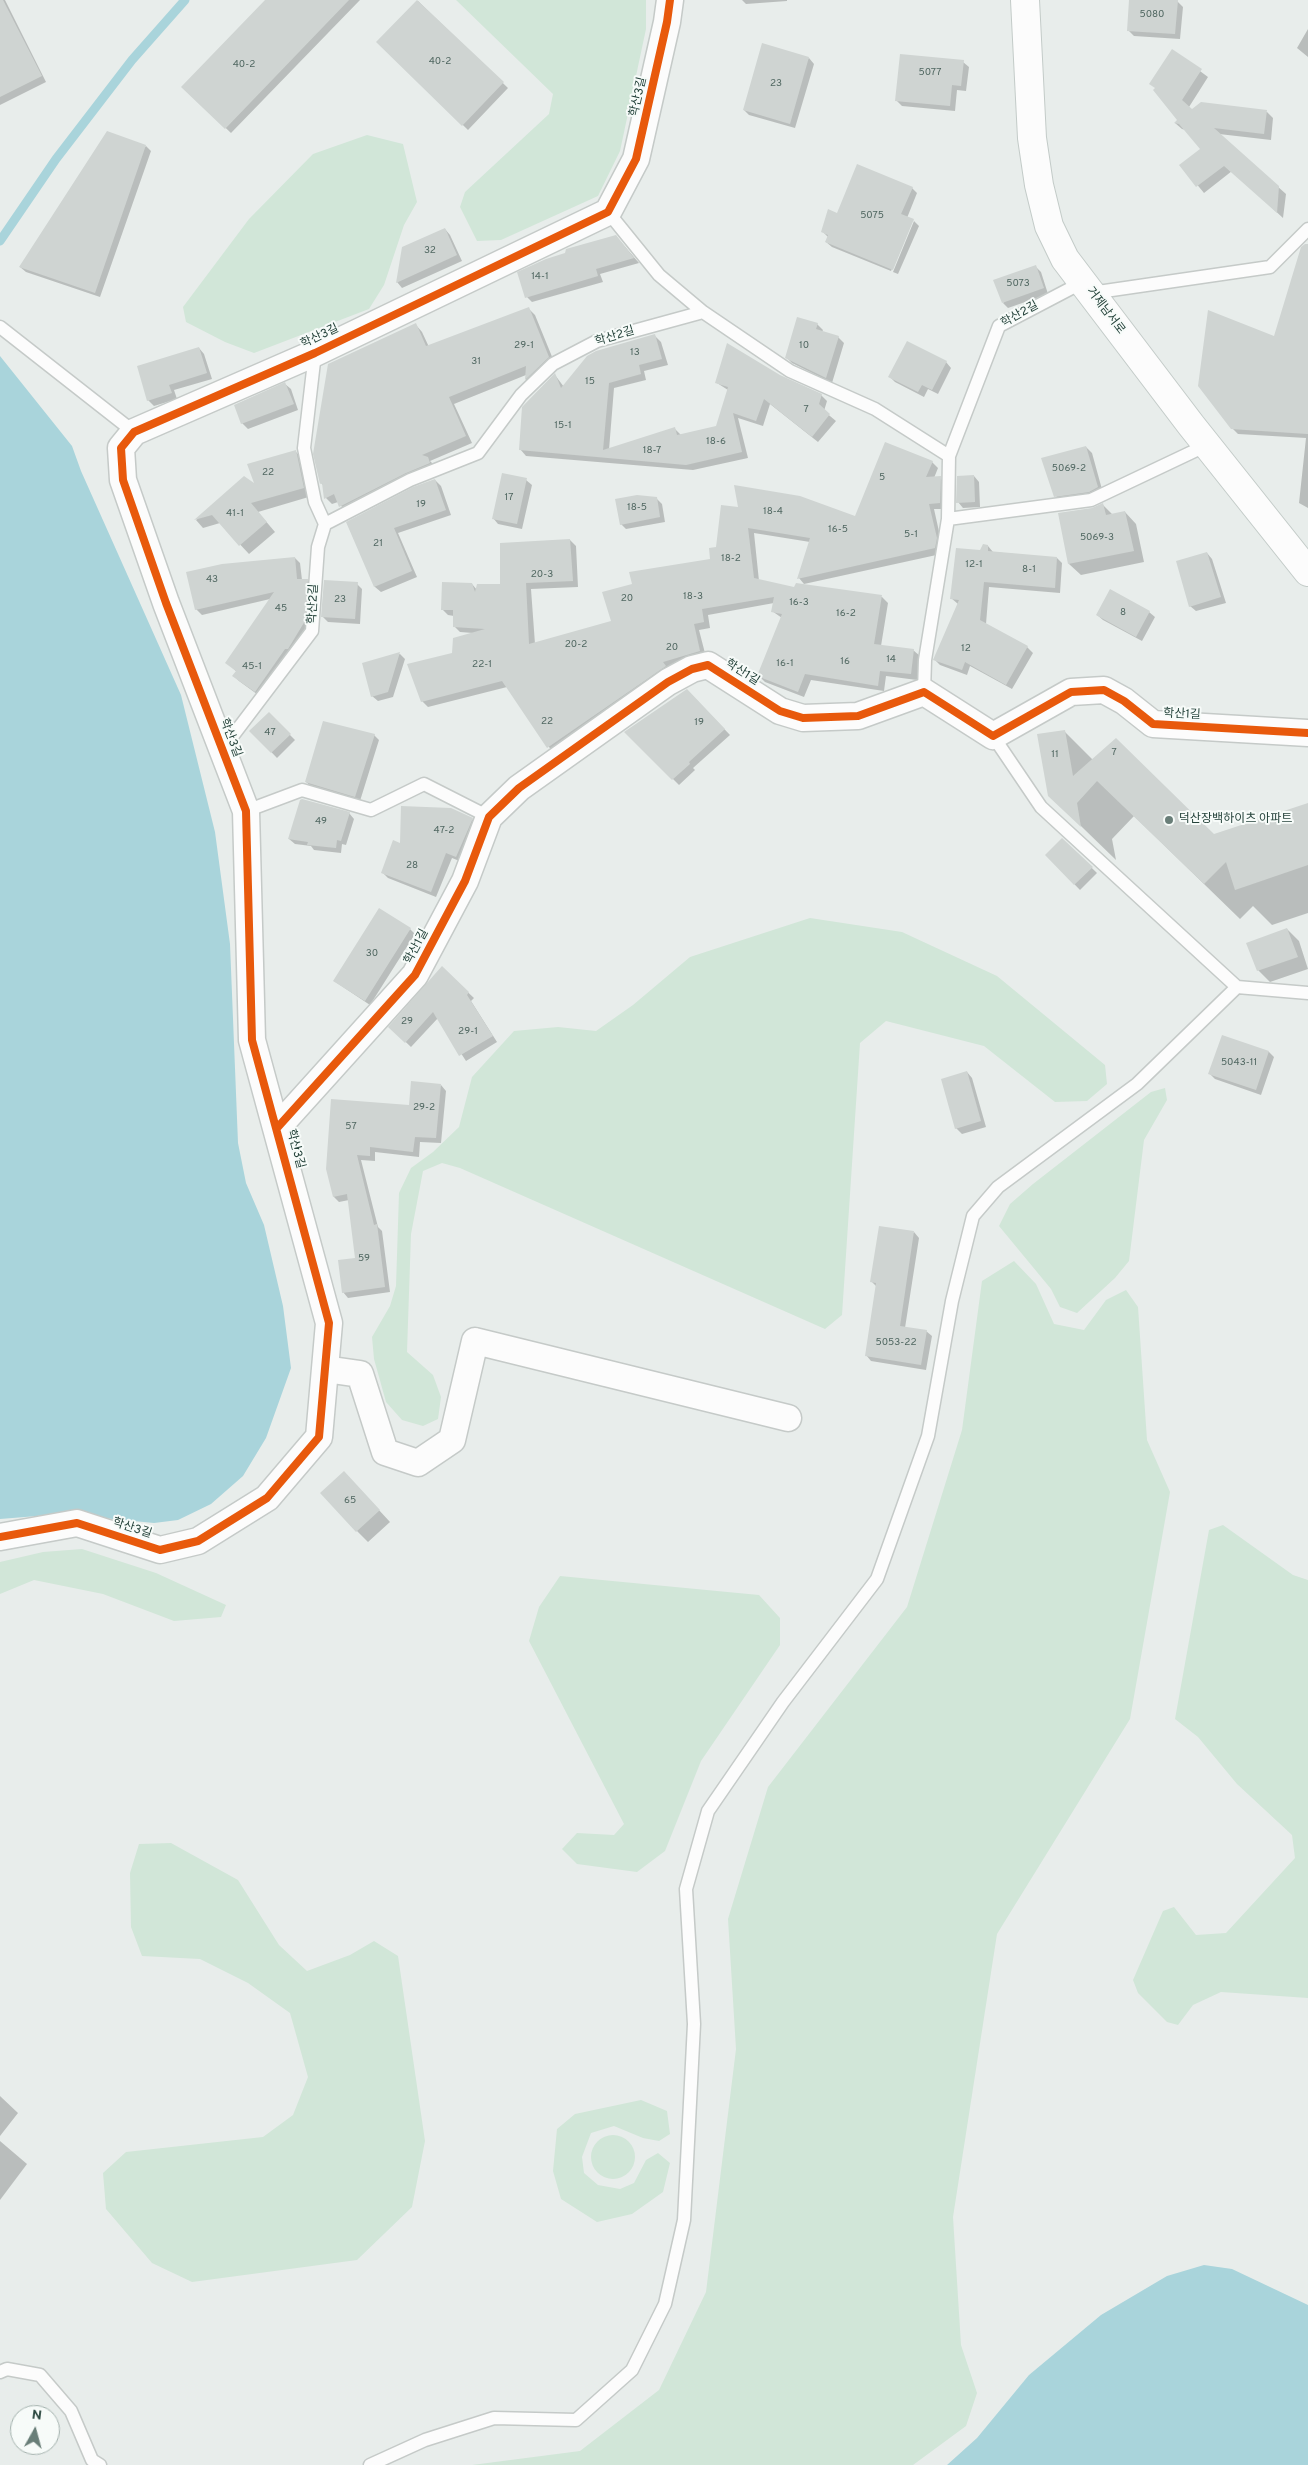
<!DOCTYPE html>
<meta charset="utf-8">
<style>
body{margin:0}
#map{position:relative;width:1308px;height:2465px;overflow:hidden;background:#e8edeb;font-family:Overpass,sans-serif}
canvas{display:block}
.north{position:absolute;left:10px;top:2405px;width:50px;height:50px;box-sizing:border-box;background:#f7fbf9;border:1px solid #a3b1ad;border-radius:50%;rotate:7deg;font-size:14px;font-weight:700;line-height:20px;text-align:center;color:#24423a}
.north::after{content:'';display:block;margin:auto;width:18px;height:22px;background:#697e78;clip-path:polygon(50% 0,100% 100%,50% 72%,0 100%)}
</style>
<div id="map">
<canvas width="1308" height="2465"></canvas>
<div class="north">N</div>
</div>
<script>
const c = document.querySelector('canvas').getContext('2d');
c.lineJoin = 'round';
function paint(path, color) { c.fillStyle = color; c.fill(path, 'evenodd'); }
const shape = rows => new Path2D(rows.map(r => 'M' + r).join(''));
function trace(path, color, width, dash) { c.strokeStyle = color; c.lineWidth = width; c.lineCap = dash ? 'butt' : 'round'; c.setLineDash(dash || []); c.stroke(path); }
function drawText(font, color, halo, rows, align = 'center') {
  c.font = font + ' Overpass,"Noto Sans KR",sans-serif'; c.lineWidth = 4; c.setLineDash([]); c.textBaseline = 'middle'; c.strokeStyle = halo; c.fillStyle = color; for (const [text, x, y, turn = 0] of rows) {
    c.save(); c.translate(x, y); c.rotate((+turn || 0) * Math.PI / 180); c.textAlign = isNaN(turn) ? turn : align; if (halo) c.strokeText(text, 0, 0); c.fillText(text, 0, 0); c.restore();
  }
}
const green = shape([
 [456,0,646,0,646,29,620,151,598,196,501,240,477,241,460,207,465,192,549,114,553,94],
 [367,135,403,144,417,202,404,225,384,285,369,309,254,353,225,342,186,322,183,307,249,219,313,154],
 [810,918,902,932,997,976,1105,1065,1107,1084,1087,1101,1055,1102,984,1046,886,1021,860,1043,842,1315,825,1329,460,1168,442,1163,423,1171,411,1234,407,1352,433,1375,441,1397,438,1419,423,1426,402,1420,386,1402,374,1359,372,1337,390,1306,396,1286,399,1193,411,1168,433,1152,459,1127,472,1077,514,1031,558,1027,596,1031,633,1005,690,957],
 [1165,1088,1167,1100,1144,1140,1129,1261,1115,1278,1077,1313,1060,1307,1051,1289,999,1226,1010,1204,1033,1184,1151,1092],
 [1014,1261,1036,1284,1054,1324,1084,1330,1106,1300,1126,1290,1138,1307,1147,1440,1170,1492,1130,1719,997,1934,953,2217,961,2345,977,2393,966,2426,913,2465,472,2465,580,2451,659,2390,706,2292,736,2049,728,1919,768,1787,907,1607,962,1430,982,1281],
 [1223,1525,1293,1575,1308,1580,1308,1998,1221,1992,1193,2005,1178,2025,1167,2022,1138,1993,1133,1980,1163,1911,1174,1907,1196,1935,1226,1933,1295,1858,1292,1835,1237,1784,1198,1737,1175,1719,1209,1530],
 [82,1549,156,1573,226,1605,221,1617,174,1621,103,1594,34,1580,0,1594,0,1562,43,1552],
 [560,1576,759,1595,780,1618,780,1645,701,1761,665,1851,637,1872,577,1864,562,1849,577,1833,614,1835,624,1824,529,1641,539,1607],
 [171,1843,238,1880,279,1945,307,1971,350,1955,374,1941,398,1956,425,2141,412,2207,357,2260,192,2282,152,2263,106,2209,103,2173,126,2152,263,2137,293,2115,308,2077,290,2013,248,1983,200,1959,142,1956,131,1927,130,1873,139,1844],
 [641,2100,667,2111,670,2134,659,2141,643,2138,614,2126,591,2133,582,2157,584,2173,598,2185,620,2189,634,2183,646,2160,658,2153,670,2163,663,2192,632,2214,597,2222,561,2199,553,2171,557,2129,575,2114],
 '591 2157a22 22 0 1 1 44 0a22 22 0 1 1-44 0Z'
]);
const water = shape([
 [0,356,72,446,81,471,181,695,215,832,230,944,238,1143,246,1183,264,1225,283,1306,291,1368,266,1438,243,1476,211,1504,178,1520,154,1523,62,1514,0,1519],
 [1204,2265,1232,2269,1308,2305,1308,2465,947,2465,977,2438,1029,2375,1101,2315,1167,2276]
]);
const shadow = shape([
 [0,0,5,0,46,82,0,105],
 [267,0,360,0,231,133,183,87],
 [742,0,787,0,787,1,746,4],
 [1130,0,1176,0,1183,7,1180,39,1134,36,1128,30],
 [418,1,508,88,468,130,378,42],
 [1308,29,1308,57,1297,48],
 [1173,51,1208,77,1189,107,1192,110,1267,112,1273,118,1271,140,1219,134,1286,194,1283,218,1232,171,1204,193,1181,165,1201,149,1186,130,1182,129,1175,123,1179,121],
 [809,58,814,64,795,128,749,115,744,110],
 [963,62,969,67,966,91,957,90,955,111,902,106,896,100],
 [146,146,151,151,100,297,26,272,20,267],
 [912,188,917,193,907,218,914,221,912,221,891,271,832,247,826,242,828,237,823,232,838,214],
 [914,221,919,226,898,274,893,272],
 [445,229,450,235,462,261,402,288,397,282],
 [621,242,639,263,600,274,603,282,532,302,527,297],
 [1035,266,1041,272,1048,294,1008,308,1003,303],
 [1308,282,1308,508,1299,503,1306,438,1238,434,1232,428,1274,338],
 [529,309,535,315,555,364,532,386,526,380,526,375,454,404,472,443,430,461,434,465,347,513,338,502,332,504,326,498,324,486,321,483,416,325,422,332,429,347],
 [817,324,823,330,822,332,838,337,844,343,832,383,792,363,787,358],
 [655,336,661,342,668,365,644,371,646,380,614,388,609,450,675,429,681,435,717,427,728,390,717,383,780,377,821,395,827,401,824,411,836,421,818,442,770,404,763,426,738,418,748,458,693,470,526,456,520,449,555,375,564,387],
 [199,348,204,354,212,379,174,390,177,399,154,406,148,400],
 [946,362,951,368,938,394,928,389,924,397,895,382,890,377],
 [285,384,291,389,298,410,248,429,242,423],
 [1086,447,1092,453,1103,493,1061,502,1056,496],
 [296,452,304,460,312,496,258,512,275,532,249,554,220,523,203,528,196,520,244,478,257,486],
 [932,462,938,468,934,478,940,478,946,484,946,509,934,509,942,545,941,554,804,584,799,578,810,542,754,533,759,581,795,589,882,597,888,603,881,646,913,650,920,656,917,680,886,676,884,691,811,680,804,697,765,682,759,676,782,618,772,611,774,603,708,615,710,628,699,630,706,657,554,754,507,687,428,707,422,701,453,654,473,633,460,632,454,626,454,616,448,615,442,609,472,584,477,590,501,586,570,540,576,546,578,587,531,589,535,644,612,622,712,560,718,548,722,507,856,518],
 [974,476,979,482,980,507,963,508,958,502],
 [435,480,441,486,451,515,398,533,417,577,381,592,375,587,347,523],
 [526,480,532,485,522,529,498,524,493,518],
 [656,498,662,504,665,522,626,529,621,524],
 [1103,505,1113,515,1125,512,1136,524,1144,562,1081,575,1069,564,1092,509],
 [988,546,993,552,1057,558,1062,563,1060,593,989,587,986,624,1027,647,1033,653,1012,689,970,666,967,675,940,665,935,660,958,604,951,598,981,552],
 [1207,553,1212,559,1226,603,1196,611,1190,606],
 [295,558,300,563,302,580,307,580,312,586,310,627,261,697,239,681,234,676,237,672,227,663,270,599,202,615,196,609],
 [357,584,362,589,360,624,328,622,322,616],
 [1149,612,1155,617,1142,641,1103,620,1097,615],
 [400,654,405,659,393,697,378,701,372,696,363,664],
 [687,690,730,735,693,768,695,770,679,785,626,732],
 [269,714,295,740,277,758,251,731],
 [1064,731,1093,760,1214,836,1308,804,1308,913,1272,925,1253,906,1240,919,1134,816,1112,839,1116,860,1050,796],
 [374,735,379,740,360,801,312,787,306,782],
 [349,813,354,819,346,845,342,844,341,853,314,850,311,846,295,844,289,839],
 [472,819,477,824,462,862,452,858,436,897,388,878,383,873,401,845],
 [1062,839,1097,873,1080,890,1046,855],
 [410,929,415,934,370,1005,334,981],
 [1287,929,1299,941,1308,969,1270,982,1258,970],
 [442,968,474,998,471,1001,497,1042,466,1061,438,1018,411,1047,390,1027],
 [1223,1036,1269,1052,1274,1057,1261,1095,1215,1079,1210,1074],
 [967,1072,972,1078,986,1127,962,1134,956,1128],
 [441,1085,446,1091,441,1143,420,1142,419,1157,375,1152,375,1161,361,1160,378,1227,382,1231,390,1292,348,1298,343,1292,356,1259,349,1200,339,1202,334,1197,328,1168],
 [914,1232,919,1238,905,1328,926,1331,932,1336,926,1370,871,1361,866,1355,877,1287,872,1282],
 [355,1484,390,1522,368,1542,357,1531],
 [0,2096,18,2113,0,2136],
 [0,2141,27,2164,0,2200]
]);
const stream = shape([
 [0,241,56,159,132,60,185,0]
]);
const building = shape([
 [0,0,3,0,42,76,0,97],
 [265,0,349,0,225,129,181,87],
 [417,0,504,82,462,126,376,42],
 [1129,0,1178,0,1175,34,1127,31],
 [762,43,809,57,790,124,743,110],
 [1172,49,1202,69,1182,100,1192,109,1201,102,1267,110,1264,134,1214,128,1279,186,1277,213,1224,166,1196,187,1179,165,1200,149,1179,124,1174,123,1177,120,1153,90,1155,88,1149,84],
 [900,54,964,60,961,86,952,85,950,106,895,101],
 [107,131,146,145,95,293,19,267],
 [857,164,913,187,901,214,914,219,893,270,825,242,828,235,821,232,828,209,837,213],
 [445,228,457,255,396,283,402,247],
 [616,235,634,258,596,269,598,276,525,298,517,272,546,259,565,253,566,249],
 [1305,244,1308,244,1308,434,1231,429,1198,386,1208,310,1274,336,1301,247],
 [1036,265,1044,288,1002,303,993,280],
 [529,307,549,357,525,380,526,366,449,397,466,436,422,455,428,457,430,463,406,473,339,507,334,494,324,499,322,483,320,484,313,454,328,364,416,323,426,346],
 [797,317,818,323,816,329,839,336,826,378,785,358],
 [655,334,662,359,639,365,641,374,609,383,603,450,675,427,677,435,716,426,728,387,715,383,727,343,780,375,822,394,819,404,830,414,812,437,764,399,756,421,733,413,742,452,686,465,519,450,522,407,555,373,561,388,587,356,596,351],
 [907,341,947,361,932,390,922,385,918,392,888,377],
 [199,347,207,373,169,385,172,393,147,401,137,366],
 [285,382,294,404,241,424,234,405],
 [885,442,933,461,926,477,941,476,940,503,929,504,937,538,935,548,797,579,810,538,748,528,754,578,794,587,796,583,882,595,874,644,914,649,911,674,880,671,878,686,805,674,798,692,757,676,782,614,771,612,774,597,702,609,704,622,694,624,700,651,663,662,666,666,547,748,502,681,421,702,407,664,452,653,453,638,485,629,453,627,453,610,441,610,442,582,472,583,475,592,477,584,500,584,500,543,570,539,573,581,526,583,529,644,611,621,602,592,632,584,629,572,710,559,709,548,716,547,721,505,738,507,734,485,800,496,855,516],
 [1086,446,1098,487,1089,492,1054,497,1041,458],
 [296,450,304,488,251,503,267,522,239,546,212,515,194,520,244,476,254,483,247,464],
 [502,473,527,478,517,524,492,519],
 [974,475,975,502,956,503,957,476],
 [435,479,446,510,394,528,412,571,374,587,346,522,413,487],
 [637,495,657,497,660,517,620,525,615,499],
 [1103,503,1106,515,1125,511,1134,551,1068,564,1058,513,1092,508],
 [983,544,988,545,988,551,1057,557,1055,588,984,582,980,620,1028,646,1006,685,965,662,962,670,933,660,959,600,950,599,956,548,980,550],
 [1207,552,1221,597,1189,607,1176,561],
 [295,557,297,579,308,579,305,621,288,649,285,649,255,692,232,676,236,671,225,663,274,592,195,610,186,572,222,564],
 [324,580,358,582,355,619,321,617],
 [1110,589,1150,611,1136,637,1096,615],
 [400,652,388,692,371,697,362,663],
 [687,689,725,729,689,762,690,764,672,780,624,732],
 [269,712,291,734,271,753,249,731],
 [323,721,375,734,355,797,305,782],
 [1065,730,1073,776,1116,738,1214,834,1308,803,1308,865,1235,890,1226,862,1204,884,1097,781,1077,803,1081,827,1048,796,1037,734],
 [302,799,350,812,341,841,337,840,336,848,307,845,308,842,288,839,300,800],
 [401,806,451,808,473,818,456,857,446,853,431,892,381,873,393,840,400,843],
 [1062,838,1093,867,1074,885,1045,855],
 [379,908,411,928,365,1001,333,981],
 [1287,928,1298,957,1257,971,1246,943],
 [442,966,469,992,467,995,493,1036,459,1056,433,1012,405,1043,388,1027],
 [1222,1035,1269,1051,1256,1090,1208,1074],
 [967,1071,981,1121,955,1129,941,1079],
 [411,1081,441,1084,436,1138,415,1137,413,1152,370,1147,370,1156,357,1155,374,1225,377,1224,385,1287,342,1293,338,1260,355,1258,347,1194,333,1197,326,1169,331,1099,409,1105],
 [879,1226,914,1231,900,1326,927,1330,921,1365,865,1356,876,1283,870,1282],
 [344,1471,380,1510,356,1532,320,1493]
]);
const lane = shape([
 [608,212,659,275,703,312],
 [1091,293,1270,267,1308,229],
 [0,327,134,432],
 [315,353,304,448,315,502,325,524],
 [948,519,1091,500,1207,445],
 [924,692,925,660,948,519,949,456],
 [993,736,1041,807,1237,987],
 [222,750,312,631,318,547,325,524,410,480,478,453,521,395,553,364,597,341,703,312,790,371,875,409,949,456,999,326,1083,282],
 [246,811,302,790,371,810,424,784,489,817],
 [0,2372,7,2369,40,2375,71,2411,92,2460,100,2465],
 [370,2465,425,2440,494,2418,576,2420,632,2370,665,2304,684,2220,694,2024,686,1889,708,1811,783,1702,877,1579,928,1436,952,1301,973,1216,998,1187,1137,1084,1237,987,1308,993]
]);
const street = shape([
 [277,1128,415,975,465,881,489,817,519,788,668,682,692,669,708,665,780,711,803,718,858,716,924,692,993,736,1071,692,1104,690,1124,701,1153,724,1308,733],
 [325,1369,360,1374,385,1452,418,1463,452,1440,475,1341,788,1418],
 [0,1537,77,1523,160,1550,198,1541,267,1498,319,1437,329,1323,252,1040,246,811,166,603,123,480,121,448,134,432,315,353,608,212,636,159,667,22,670,0]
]);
const secondary = shape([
 [1025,0,1032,138,1039,185,1049,226,1065,259,1191,425,1308,572]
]);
const cycleway = shape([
 [277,1128,415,975,465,881,489,817,519,788,668,682,692,669,708,665,780,711,803,718,858,716,924,692,993,736,1071,692,1104,690,1124,701,1153,724,1308,733],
 [0,1537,77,1523,160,1550,198,1541,267,1498,319,1437,329,1323,252,1040,246,811,166,603,123,480,121,448,134,432,315,353,608,212,636,159,667,22,670,0]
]);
const markers = [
 [1169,820,5,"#697e78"]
];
const numberNames = [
 ["5080",1152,15],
 ["40-2",440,62],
 ["40-2",244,65],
 ["5077",930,73],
 ["23",776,84],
 ["5075",872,216],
 ["32",430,251],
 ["14-1",540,277],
 ["5073",1018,284],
 ["29-1",524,346],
 ["10",804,346],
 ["13",635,353],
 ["31",476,362],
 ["15",590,382],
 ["7",806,410],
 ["15-1",563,426],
 ["18-6",716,442],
 ["18-7",652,451],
 ["5069-2",1069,469],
 ["22",268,473],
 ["5",882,478],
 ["17",509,498],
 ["19",421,505],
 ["18-5",637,508],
 ["18-4",773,512],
 ["41-1",235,514],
 ["16-5",838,530],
 ["5-1",911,535],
 ["5069-3",1097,538],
 ["21",378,544],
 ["18-2",731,559],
 ["12-1",974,565],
 ["8-1",1029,570],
 ["20-3",542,575],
 ["43",212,580],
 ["18-3",693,597],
 ["20",627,599],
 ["23",340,600],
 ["16-3",799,603],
 ["45",281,609],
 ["8",1123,613],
 ["16-2",846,614],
 ["20-2",576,645],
 ["20",672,648],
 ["12",966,649],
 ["14",891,660],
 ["16",845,662],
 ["16-1",785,664],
 ["22-1",482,665],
 ["45-1",252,667],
 ["22",547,722],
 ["19",699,723],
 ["47",270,733],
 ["7",1114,753],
 ["11",1055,755],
 ["49",321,822],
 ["47-2",444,831],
 ["28",412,866],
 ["30",372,954],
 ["29",407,1022],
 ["29-1",468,1032],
 ["5043-11",1239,1063],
 ["29-2",424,1108],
 ["57",351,1127],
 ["59",364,1259],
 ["5053-22",896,1343],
 ["65",350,1501]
];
const streetNames = [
 ["학산3길",639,97,-77],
 ["거제남서로",1105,311,53],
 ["학산2길",1020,315,-29],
 ["학산3길",320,337,-25],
 ["학산2길",615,337,-17],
 ["학산2길",314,604,-87],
 ["학산1길",742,673,32],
 ["학산1길",1182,715,3],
 ["학산3길",230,738,69],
 ["학산1길",417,947,-62],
 ["학산3길",295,1149,75],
 ["학산3길",132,1529,18]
];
const poiNames = [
 ["덕산장백하이츠 아파트",1179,820]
];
paint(green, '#d1e6d8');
paint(water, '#a9d4db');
paint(shadow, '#0003');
trace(stream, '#a9d4db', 9);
paint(building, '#cfd4d2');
trace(lane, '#c5cac8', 15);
trace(street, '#c5cac8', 29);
trace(secondary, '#c3cbc8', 30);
trace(lane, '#fcfcfc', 12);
trace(street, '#fcfcfc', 26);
trace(secondary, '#fcfcfc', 28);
trace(cycleway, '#e8590c', 8);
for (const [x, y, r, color] of markers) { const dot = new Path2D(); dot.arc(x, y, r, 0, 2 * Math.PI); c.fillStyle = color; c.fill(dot); trace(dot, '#f7fbf9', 2); }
drawText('10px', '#506761', null, numberNames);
drawText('12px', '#24423a', '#f7fbf9', streetNames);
drawText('12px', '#24423a', '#f7fbf9', poiNames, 'left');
</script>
